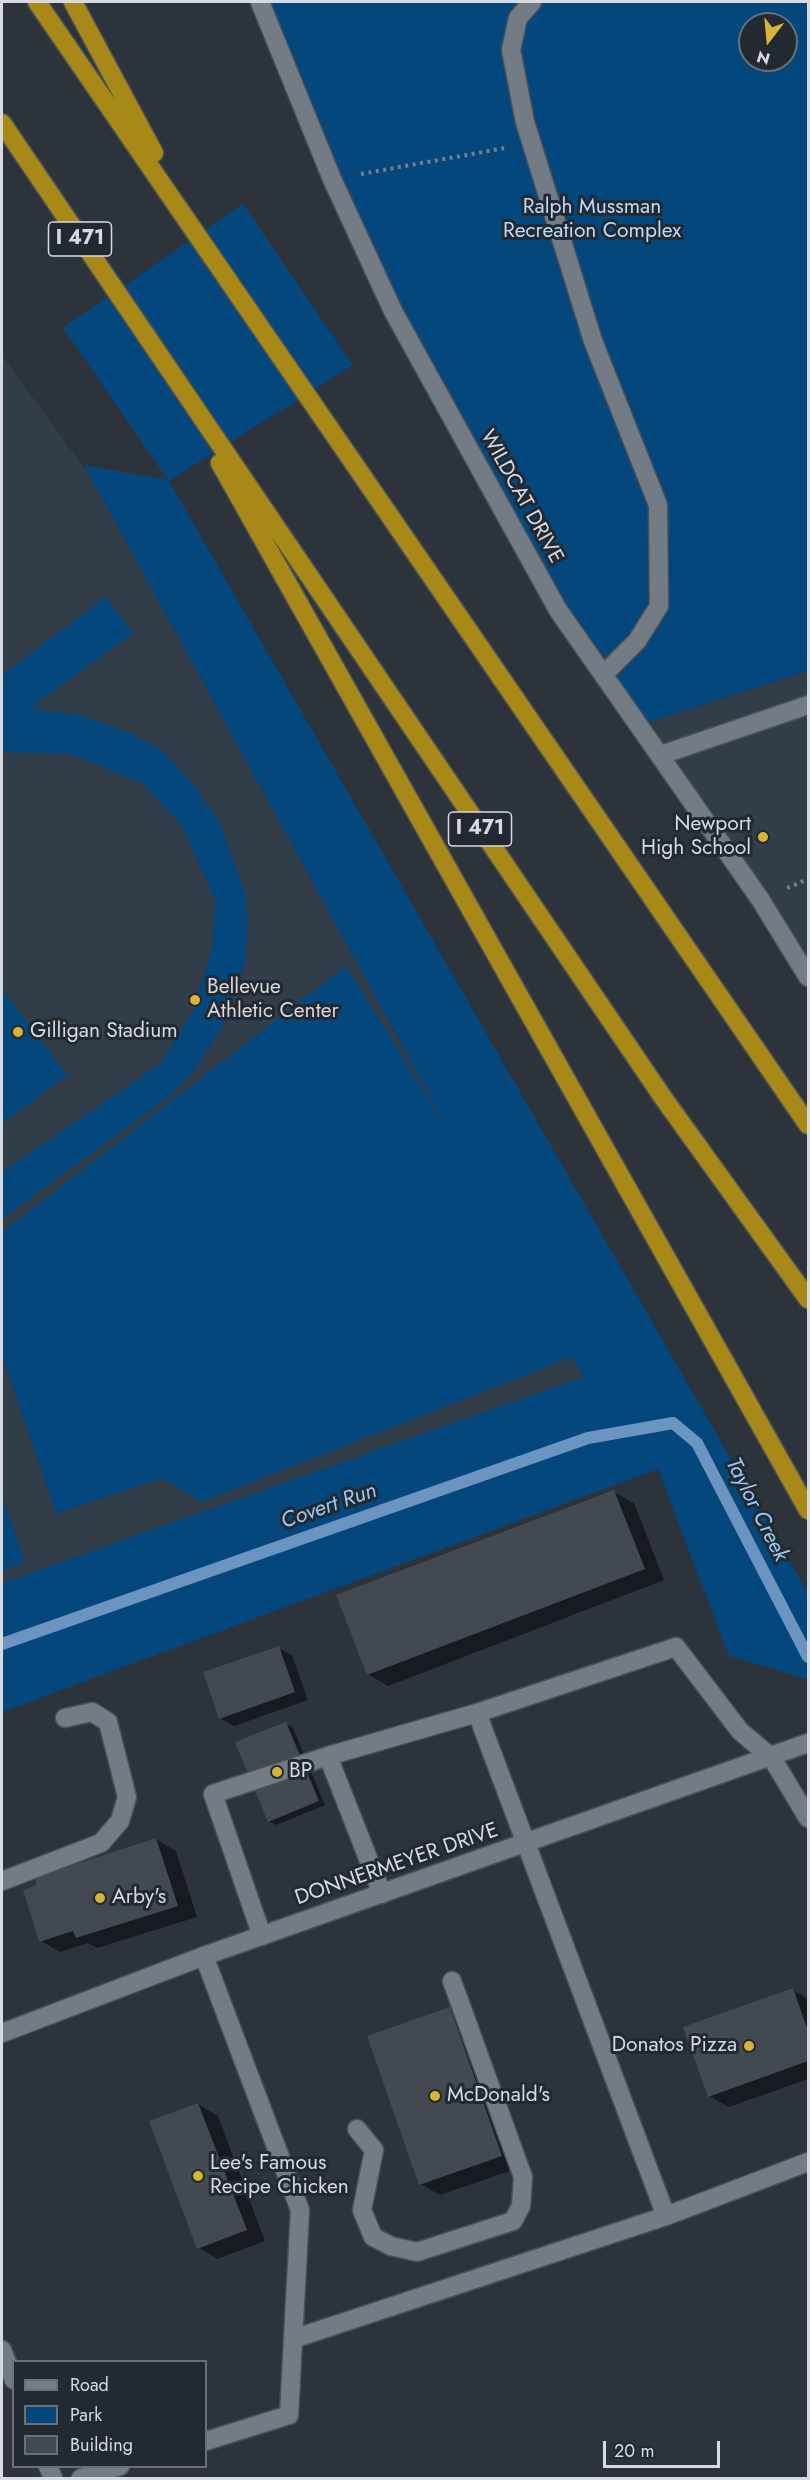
<!DOCTYPE html>
<style>
body{margin:0}
#map{position:relative;width:810px;height:2480px;overflow:hidden;background:#2c333b;font-family:Jost,sans-serif}
canvas{display:block}
.frame{position:absolute;inset:0;border:3px solid #d7dbe0;pointer-events:none}
.legend{position:absolute;left:12px;top:2360px;width:195px;height:108px;box-sizing:border-box;background:#222930;border:2px solid #6a7076;margin:0;padding:8px 10px;list-style:none;font-size:18px;color:#d7dbe0}
.legend li{display:flex;align-items:center;gap:12px;height:30px}
.legend b{width:30px;border:2px solid #6a7076}
.north{position:absolute;left:738px;top:12px;width:60px;height:60px;box-sizing:border-box;background:#222930;border:2px solid #6a7076;border-radius:50%;rotate:196deg;font-size:16px;font-weight:700;line-height:24px;text-align:center;color:#d7dbe0}
.north::after{content:'';display:block;margin:auto;width:21px;height:27px;background:#d9b334;clip-path:polygon(50% 0,100% 100%,50% 72%,0 100%)}
.scale{position:absolute;left:603px;top:2441px;width:117px;height:27px;box-sizing:border-box;border:3px solid #d7dbe0;border-top:0;padding-left:8px;font-size:18px;line-height:21px;white-space:nowrap;color:#d7dbe0;-webkit-text-stroke:4px #222930;paint-order:stroke}
</style>
<div id="map">
<canvas width="810" height="2480"></canvas>
<div class="frame"></div>
<ul class="legend">
<li><b style="height:8px;background:#737b84"></b>Road</li>
<li><b style="height:16px;background:#04477d"></b>Park</li>
<li><b style="height:16px;background:#424951"></b>Building</li>
</ul>
<div class="north">N</div>
<div class="scale">20 m</div>
</div>
<script>
const c = document.querySelector('canvas').getContext('2d');
c.lineJoin = 'round';
function paint(path, color) { c.fillStyle = color; c.fill(path, 'evenodd'); }
const shape = rows => new Path2D(rows.map(r => 'M' + r).join(''));
function trace(path, color, width, dash) { c.strokeStyle = color; c.lineWidth = width; c.lineCap = dash ? 'butt' : 'round'; c.setLineDash(dash || []); c.stroke(path); }
function drawText(font, color, halo, rows, align = 'center') {
  c.font = font + ' Jost,sans-serif'; c.lineWidth = 6; c.setLineDash([]); c.textBaseline = 'middle'; c.strokeStyle = halo; c.fillStyle = color; for (const [text, x, y, turn = 0] of rows) {
    c.save(); c.translate(x, y); c.rotate((+turn || 0) * Math.PI / 180); c.textAlign = isNaN(turn) ? turn : align; if (halo) c.strokeText(text, 0, 0); c.fillText(text, 0, 0); c.restore();
  }
}
const built = shape([
 [2,355,102,493,648,1457,2,1695],
 [808,671,808,977,639,725]
]);
const green = shape([
 [260,2,808,2,808,671,639,725,604,674,393,311],
 [750,24,786,24,786,60,750,60],
 [243,204,353,365,169,481,808,1593,808,1679,729,1656,658,1469,2,1712,2,1583,583,1377,572,1357,201,1502,163,1478,56,1514,2,1355,2,1232,346,966,450,1133,84,465,168,480,63,328],
 [106,597,133,633,30,708,81,715,132,734,163,751,191,781,220,823,245,893,248,926,245,961,226,1021,194,1071,174,1093,2,1219,2,1172,160,1064,193,1011,212,949,216,903,183,827,142,783,71,754,2,752,2,675],
 [2,989,67,1075,2,1124],
 [2,1497,25,1562,2,1571]
]);
const shadow = shape([
 [614,1492,634,1503,664,1580,388,1686,368,1674],
 [278,1648,292,1655,308,1700,234,1726,220,1718],
 [286,1724,293,1728,325,1805,276,1825,269,1821],
 [156,1839,176,1851,197,1917,97,1948,88,1943,60,1952,41,1941],
 [793,1990,808,1999,808,2079,729,2107,709,2096],
 [450,2008,470,2020,521,2167,440,2195,420,2184],
 [198,2104,218,2116,265,2241,217,2259,198,2247]
]);
const stream = shape([
 [2,1644,588,1438,673,1423,697,1443,808,1657]
]);
const building = shape([
 [614,1490,645,1569,367,1675,336,1595],
 [279,1646,295,1692,219,1719,203,1672],
 [286,1722,319,1801,268,1822,235,1742],
 [156,1838,178,1906,76,1938,73,1931,39,1942,23,1890,36,1885,36,1877],
 [793,1988,808,2031,808,2061,708,2097,683,2027],
 [450,2007,502,2156,419,2185,367,2036],
 [198,2103,247,2230,197,2249,149,2121]
]);
const path = shape([
 [361,174,505,148],
 [787,888,808,879]
]);
const service = shape([
 [532,2,518,18,511,50,525,122,593,341,658,505,659,606,637,641,604,674],
 [661,755,808,705],
 [477,1713,666,2216],
 [328,1756,382,1894],
 [2,1881,101,1843,120,1821,127,1797,108,1722,92,1712,65,1718],
 [262,1936,213,1794,328,1756,477,1713,676,1647,740,1731,772,1758],
 [204,1956,300,2210,289,2415,206,2441],
 [357,2129,374,2150,362,2210,373,2237,391,2246,417,2252,513,2221,521,2206,523,2177,452,1981],
 [293,2339,666,2216,808,2162],
 [2,2350,14,2380],
 [48,2466,53,2478],
 [81,2478,120,2466]
]);
const minor = shape([
 [260,2,332,179,393,311,558,610,760,899,808,977],
 [772,1758,808,1818]
]);
const tertiary = shape([
 [2,2033,204,1956,808,1743]
]);
const motorway = shape([
 [37,2,808,1125],
 [73,2,154,153],
 [2,123,664,1099,808,1299],
 [220,463,808,1510]
]);
const markers = [
 [763,837,6,"#d9b334"],
 [195,1000,6,"#d9b334"],
 [18,1032,6,"#d9b334"],
 [277,1772,6,"#d9b334"],
 [100,1898,6,"#d9b334"],
 [749,2046,6,"#d9b334"],
 [435,2096,6,"#d9b334"],
 [198,2176,6,"#d9b334"]
];
const shields = [
 [80,239,63],
 [480,829,63]
];
const shieldNames = [
 ["I 471",80,239],
 ["I 471",480,829]
];
const parkNames = [
 ["Ralph Mussman",592,208],
 ["Recreation Complex",592,232]
];
const streetNames = [
 ["WILDCAT DRIVE",521,497,61],
 ["DONNERMEYER DRIVE",397,1865,-19]
];
const poiNames = [
 ["Newport",751,825,"right"],
 ["High School",751,849,"right"],
 ["Bellevue",207,988],
 ["Athletic Center",207,1012],
 ["Gilligan Stadium",30,1032],
 ["BP",289,1772],
 ["Arby's",112,1898],
 ["Donatos Pizza",737,2046,"right"],
 ["McDonald's",447,2096],
 ["Lee's Famous",210,2164],
 ["Recipe Chicken",210,2188]
];
const waterNames = [
 ["Covert Run",329,1507,-19],
 ["Taylor Creek",756,1510,63]
];
paint(built, '#313d49');
paint(green, '#04477d');
paint(shadow, '#0007');
trace(stream, '#6b95c0', 12);
paint(building, '#424951');
trace(service, '#4b5157', 21);
trace(minor, '#4b5157', 21);
trace(tertiary, '#4b5157', 21);
trace(motorway, '#4b5157', 21);
trace(path, '#797f86', 4, [3, 4.5]);
trace(service, '#737b84', 18);
trace(minor, '#737b84', 18);
trace(tertiary, '#737b84', 18);
trace(motorway, '#a88917', 18);
for (const [x, y, r, color] of markers) { const dot = new Path2D(); dot.arc(x, y, r, 0, 2 * Math.PI); c.fillStyle = color; c.fill(dot); trace(dot, '#222930', 2); }
for (const [x, y, w] of shields) { const box = new Path2D(); box.roundRect(x - w / 2, y - 17, w, 34, 4.5); c.fillStyle = '#222930'; c.fill(box); trace(box, '#d7dbe0', 1.5); }
drawText('bold 20px', '#d7dbe0', null, shieldNames);
drawText('21px', '#bddbfc', '#222930', parkNames);
drawText('21px', '#d7dbe0', '#222930', streetNames);
drawText('21px', '#d7dbe0', '#222930', poiNames, 'left');
drawText('italic 22px', '#9ac8f8', '#222930', waterNames);
</script>
